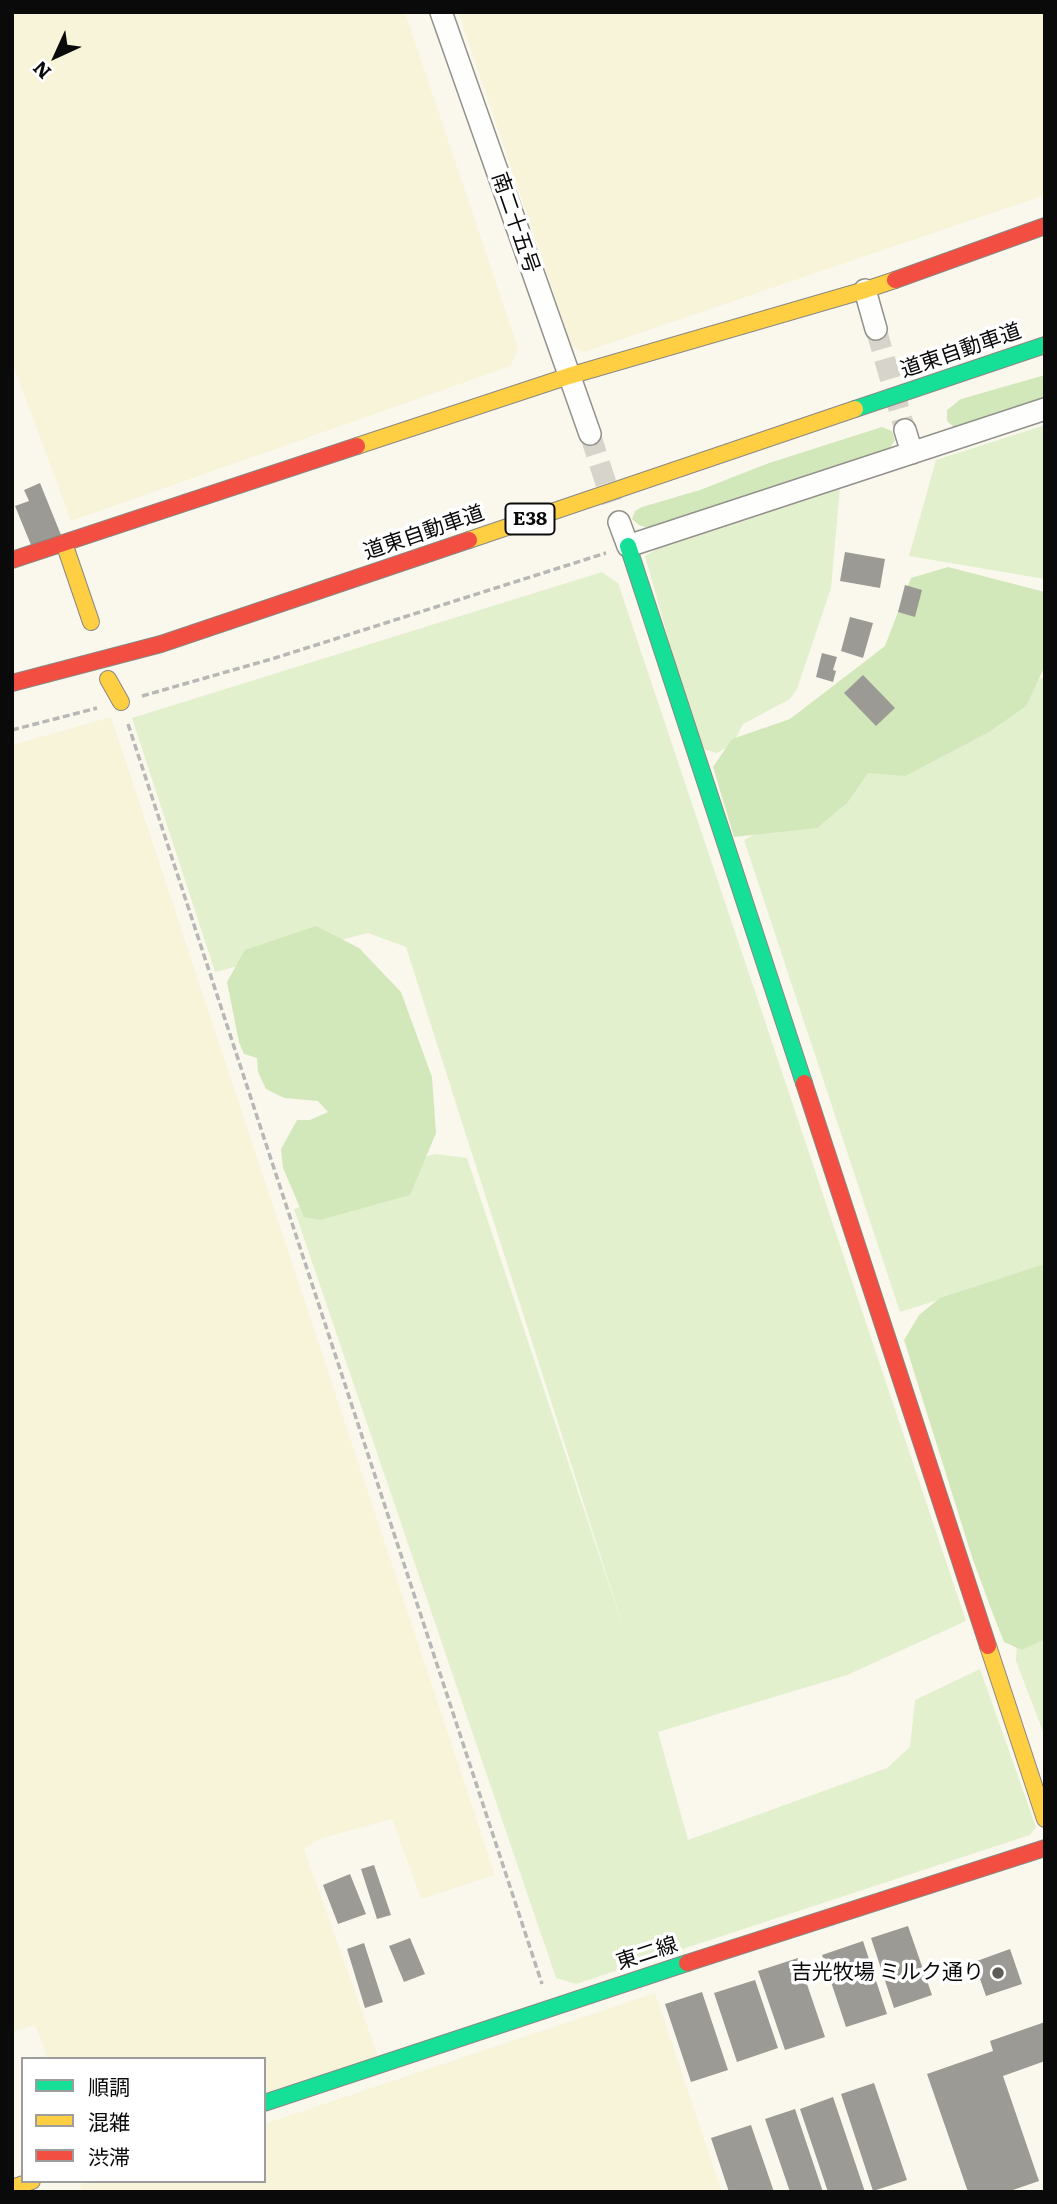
<!DOCTYPE html>
<meta charset="utf-8">
<style>
body{margin:0}
#map{position:relative;width:1057px;height:2204px;overflow:hidden;background:#faf8ed;font-family:Literata,"Noto Sans JP",serif}
canvas{display:block}
.frame{position:absolute;inset:0;border:14px solid #0a0a0a;pointer-events:none}
.legend{position:absolute;left:21px;top:2057px;width:245px;height:126px;box-sizing:border-box;background:#fff;border:2px solid #9d9d9d;margin:0;padding:9px 12px;list-style:none;font-size:21px;color:#0a0a0a}
.legend li{display:flex;align-items:center;gap:14px;height:35px}
.legend b{width:35px;border:2px solid #9d9d9d}
.north{position:absolute;left:21px;top:21px;width:70px;height:70px;-webkit-text-stroke:5px #fff;paint-order:stroke;rotate:225deg;font-size:19px;font-weight:700;line-height:28px;text-align:center;color:#0a0a0a}
.north::after{content:'';display:block;margin:auto;width:24px;height:32px;background:#0a0a0a;clip-path:polygon(50% 0,100% 100%,50% 72%,0 100%)}
</style>
<div id="map">
<canvas width="1057" height="2204"></canvas>
<div class="frame"></div>
<ul class="legend">
<li><b style="height:9px;background:#16e098"></b>順調</li>
<li><b style="height:9px;background:#ffcf43"></b>混雑</li>
<li><b style="height:9px;background:#f24e42"></b>渋滞</li>
</ul>
<div class="north">N</div>
</div>
<script>
const c = document.querySelector('canvas').getContext('2d');
c.lineJoin = 'round';
function paint(path, color) { c.fillStyle = color; c.fill(path, 'evenodd'); }
const shape = rows => new Path2D(rows.map(r => 'M' + r).join(''));
function trace(path, color, width, dash) { c.strokeStyle = color; c.lineWidth = width; c.lineCap = dash ? 'butt' : 'round'; c.setLineDash(dash || []); c.stroke(path); }
function drawText(font, color, halo, rows, align = 'center') {
  c.font = font + ' Literata,"Noto Sans JP",serif'; c.lineWidth = 7; c.setLineDash([]); c.textBaseline = 'middle'; c.strokeStyle = halo; c.fillStyle = color; for (const [text, x, y, turn = 0] of rows) {
    c.save(); c.translate(x, y); c.rotate((+turn || 0) * Math.PI / 180); c.textAlign = isNaN(turn) ? turn : align; if (halo) c.strokeText(text, 0, 0); c.fillText(text, 0, 0); c.restore();
  }
}
const farmland = shape([
 [12,12,405,12,518,348,511,366,71,521,12,362],
 [458,12,1045,12,1045,195,584,352,572,346],
 [111,717,495,1875,421,1899,392,1819,319,1839,304,1849,378,2056,264,2093,264,2059,48,2059,35,2025,12,2032,12,745],
 [655,1993,722,2192,82,2192,80,2185,92,2181,264,2181,264,2124]
]);
const green = shape([
 [1045,425,1045,579,909,556,936,460],
 [840,488,831,588,797,689,790,699,743,724,733,744,717,753,699,748,645,556,659,548],
 [602,572,618,583,966,1621,847,1675,658,1732,688,1840,887,1768,910,1747,915,1700,980,1669,1036,1827,1030,1835,576,1984,556,1978,294,1209,379,1177,406,1162,435,1154,467,1158,626,1636,406,947,368,933,215,972,132,718],
 [1045,676,1045,1266,900,1312,744,840],
 [1045,1630,1045,1737,1016,1661,1017,1641]
]);
const forest = shape([
 [1045,375,1045,399,956,429,947,421,947,410,961,399],
 [882,427,892,431,895,440,890,448,650,529,639,525,632,519,635,511,642,507,700,490,769,463],
 [948,567,1045,592,1045,666,1026,706,989,732,905,776,868,773,847,803,817,828,734,837,713,767,732,739,790,719,885,646,911,578],
 [316,926,359,948,401,992,432,1077,436,1133,410,1195,320,1220,304,1217,283,1168,281,1149,297,1120,310,1120,328,1112,318,1101,284,1098,266,1089,258,1072,257,1058,244,1054,239,1042,227,982,245,950],
 [1045,1264,1045,1639,1022,1650,1004,1642,991,1609,972,1557,904,1340,919,1315,940,1298]
]);
const building = shape([
 [40,483,61,535,31,545,15,506,29,501,24,490],
 [845,552,885,559,880,588,840,581],
 [905,585,922,590,915,617,898,612],
 [850,617,873,623,863,658,841,651],
 [822,653,837,657,833,670,836,671,833,682,816,677],
 [863,675,895,708,876,726,844,693],
 [374,1865,391,1915,377,1919,361,1869],
 [350,1874,366,1914,338,1924,323,1885],
 [908,1926,932,1995,894,2008,871,1938],
 [410,1938,425,1974,404,1982,389,1946],
 [863,1941,887,2014,846,2027,822,1955],
 [364,1943,383,2002,365,2008,347,1949],
 [1010,1949,1022,1984,986,1996,974,1962],
 [798,1958,825,2037,785,2050,758,1971],
 [755,1980,778,2048,737,2062,714,1993],
 [702,1992,728,2070,691,2082,665,2004],
 [1045,2022,1045,2061,1003,2076,1039,2181,1007,2192,968,2192,927,2074,993,2051,990,2041],
 [874,2083,907,2180,873,2191,841,2094],
 [833,2097,865,2192,828,2192,800,2109],
 [795,2109,823,2192,790,2192,765,2119],
 [751,2125,774,2192,729,2192,711,2138]
]);
const streetTunnel = shape([
 [876,329,905,430],
 [590,434,612,502]
]);
const path = shape([
 [142,696,275,658,606,553],
 [128,724,542,1984],
 [12,730,97,708]
]);
const street = shape([
 [441,12,590,434],
 [865,290,876,329],
 [905,430,912,453],
 [619,522,628,546,1045,409]
]);
const fast = shape([
 [855,409,1045,345],
 [628,546,804,1083],
 [264,2103,687,1963]
]);
const slow = shape([
 [357,446,569,376,865,290,895,280],
 [469,540,855,409],
 [64,543,91,622],
 [108,679,121,702],
 [988,1646,1045,1819],
 [12,2188,32,2181]
]);
const jam = shape([
 [895,280,1045,226],
 [12,560,357,446],
 [12,683,161,644,469,540],
 [804,1083,988,1646],
 [687,1963,1045,1848]
]);
const markers = [
 [998,1973,7,"#5e5d59"]
];
const shields = [
 [530,519,49]
];
const shieldNames = [
 ["E38",530,519]
];
const streetNames = [
 ["南二十五号",515,223,71],
 ["道東自動車道",961,351,-19],
 ["道東自動車道",424,533,-19],
 ["東二線",647,1954,-18]
];
const poiNames = [
 ["吉光牧場 ミルク通り",984,1973]
];
paint(farmland, '#f7f4d9');
paint(green, '#e2f0cd');
paint(forest, '#d2e8ba');
paint(building, '#9c9a94');
trace(streetTunnel, '#d6d4cb', 21, [21, 10]);
trace(street, '#92918c', 24);
trace(fast, '#898883', 18);
trace(slow, '#898883', 18);
trace(jam, '#898883', 18);
trace(path, '#b7b7b5', 3.5, [7, 3.5]);
trace(street, '#fefefc', 21);
trace(fast, '#16e098', 16);
trace(slow, '#ffcf43', 16);
trace(jam, '#f24e42', 16);
for (const [x, y, r, color] of markers) { const dot = new Path2D(); dot.arc(x, y, r, 0, 2 * Math.PI); c.fillStyle = color; c.fill(dot); trace(dot, '#fff', 2.5); }
for (const [x, y, w] of shields) { const box = new Path2D(); box.roundRect(x - w / 2, y - 15.5, w, 31, 5); c.fillStyle = '#fff'; c.fill(box); trace(box, '#0a0a0a', 2); }
drawText('bold 19px', '#0a0a0a', null, shieldNames);
drawText('21px', '#0a0a0a', '#fff', streetNames);
drawText('21px', '#0a0a0a', '#fff', poiNames, 'right');
</script>
